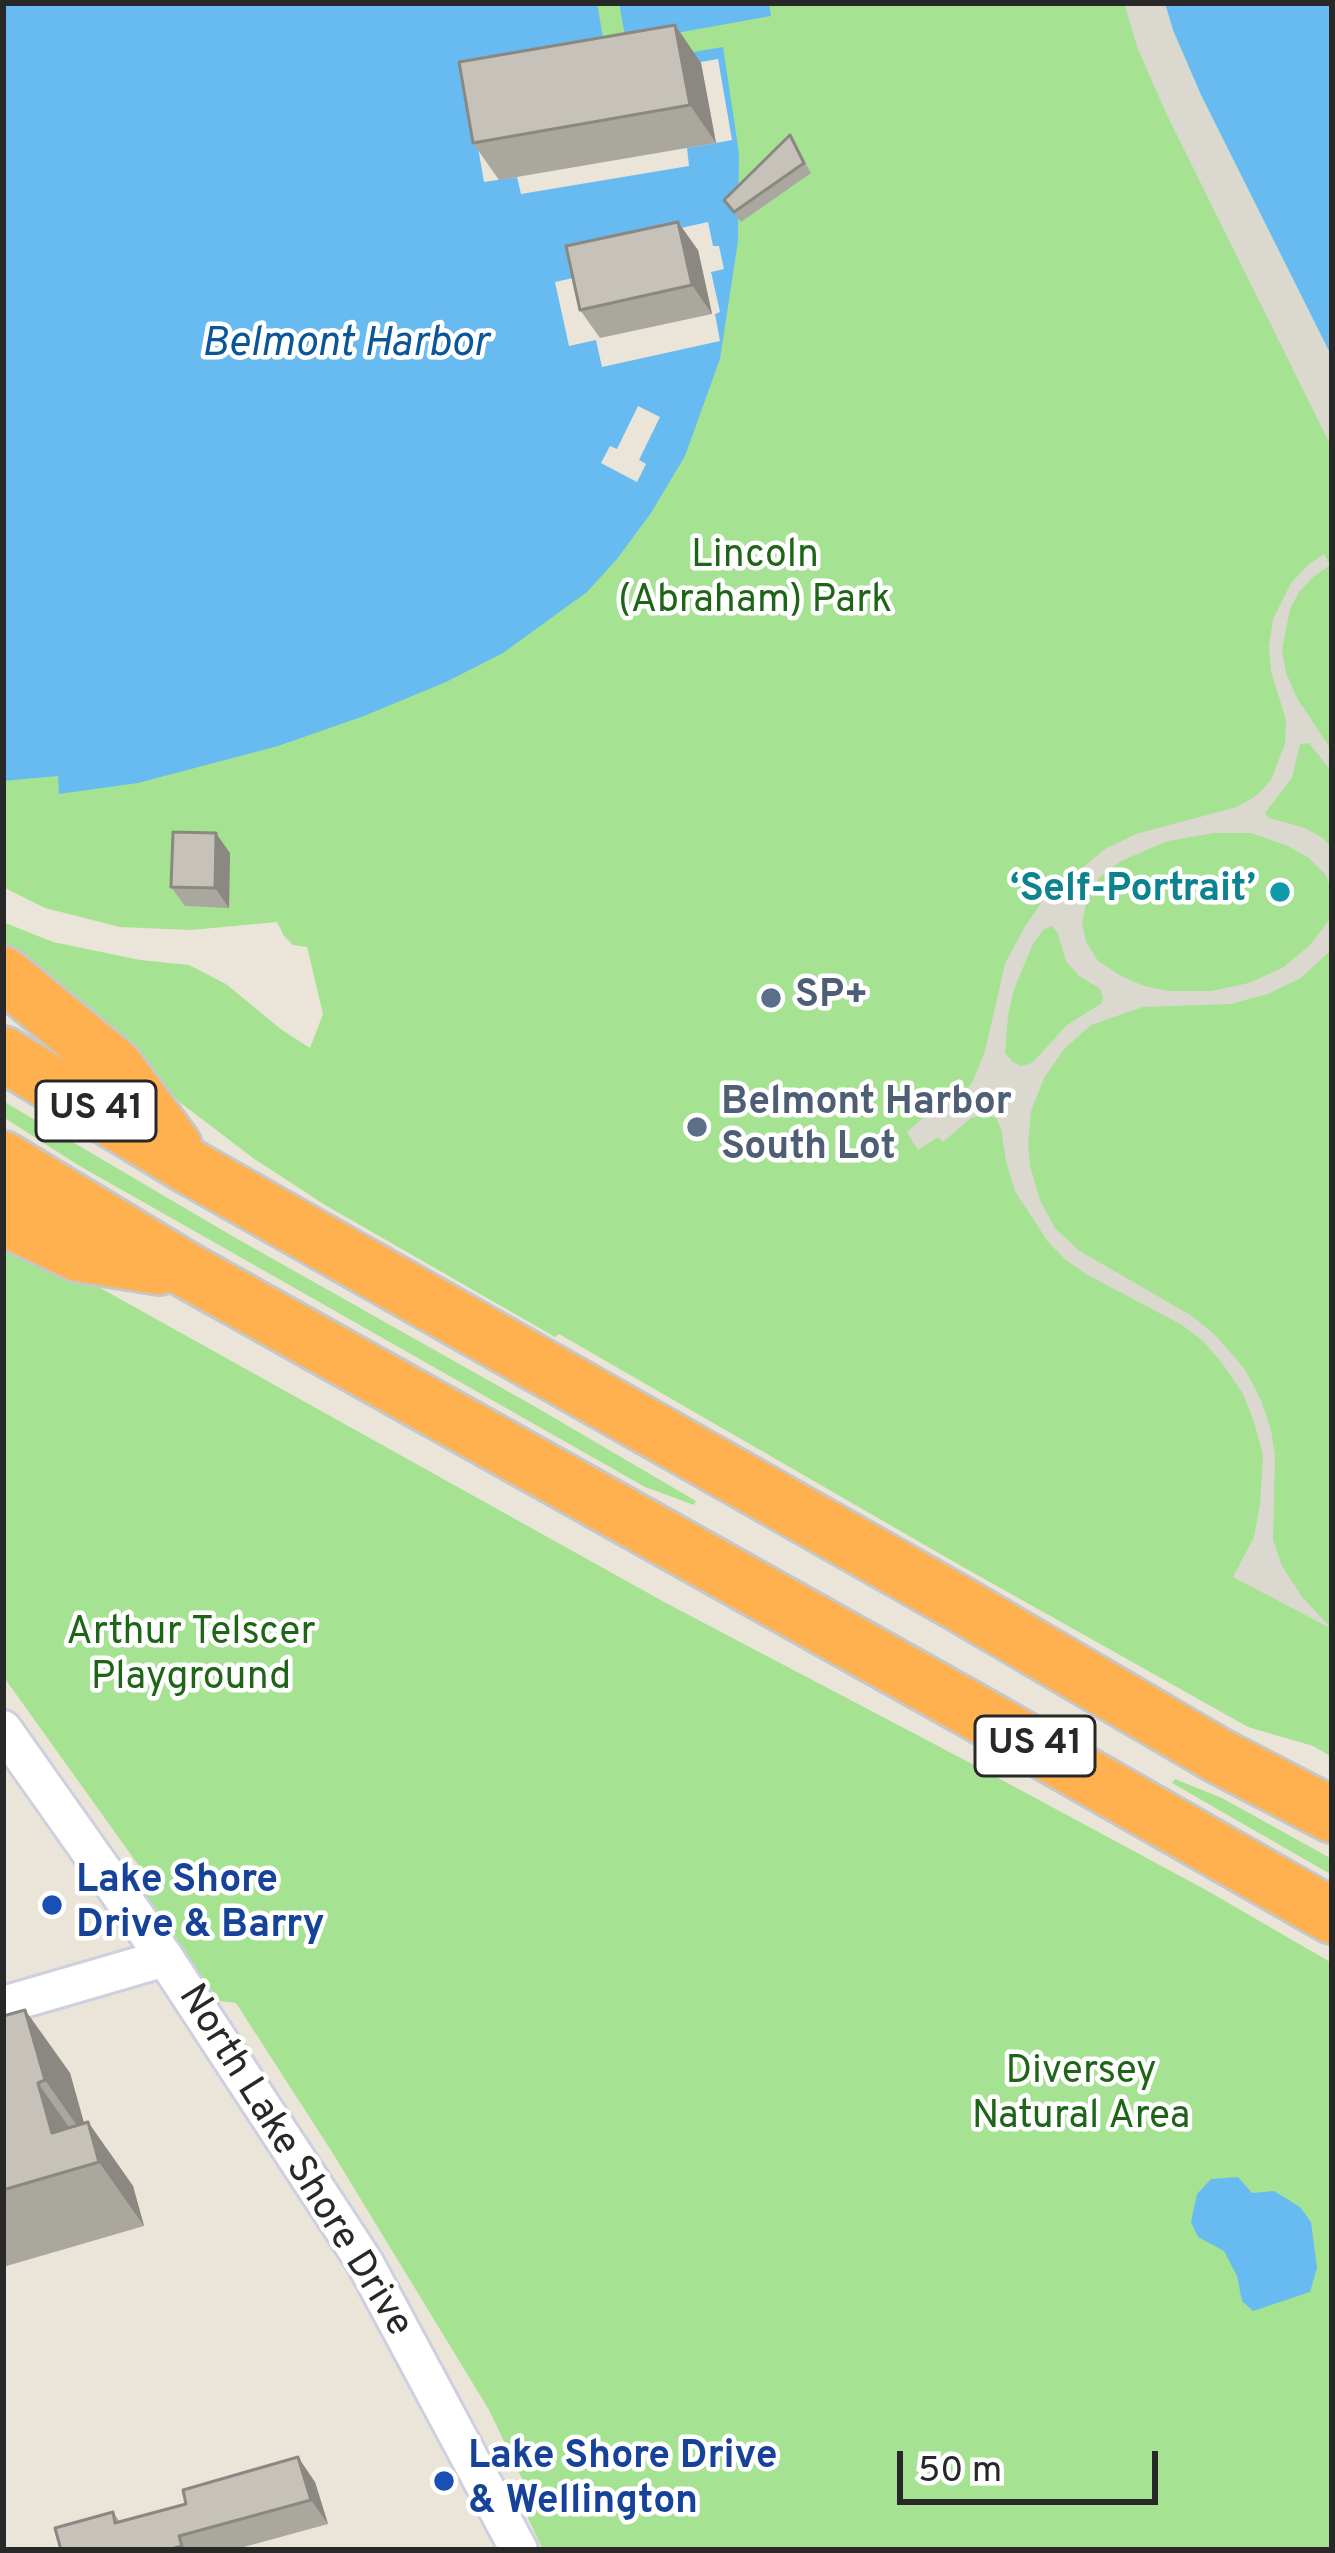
<!DOCTYPE html>
<meta charset="utf-8">
<style>
body{margin:0}
#map{position:relative;width:1335px;height:2553px;overflow:hidden;background:#ebe5d9;font-family:Overpass,sans-serif}
canvas{display:block}
.frame{position:absolute;inset:0;border:6px solid #282828;pointer-events:none}
.scale{position:absolute;left:897px;top:2451px;width:261px;height:54px;box-sizing:border-box;border:6px solid #282828;border-top:0;padding-left:15px;font-size:36px;line-height:42px;white-space:nowrap;color:#282828;-webkit-text-stroke:9px #fff;paint-order:stroke}
</style>
<div id="map">
<canvas width="1335" height="2553"></canvas>
<div class="frame"></div>
<div class="scale">50 m</div>
</div>
<script>
const c = document.querySelector('canvas').getContext('2d');
c.lineJoin = 'round';
function paint(path, color) { c.fillStyle = color; c.fill(path, 'evenodd'); }
const shape = rows => new Path2D(rows.map(r => 'M' + r).join(''));
function trace(path, color, width, dash) { c.strokeStyle = color; c.lineWidth = width; c.lineCap = dash ? 'butt' : 'round'; c.setLineDash(dash || []); c.stroke(path); }
function drawText(font, color, halo, rows, align = 'center') {
  c.font = font + ' Overpass,sans-serif'; c.lineWidth = 9; c.setLineDash([]); c.textBaseline = 'middle'; c.strokeStyle = halo; c.fillStyle = color; for (const [text, x, y, turn = 0] of rows) {
    c.save(); c.translate(x, y); c.rotate((+turn || 0) * Math.PI / 180); c.textAlign = isNaN(turn) ? turn : align; if (halo) c.strokeText(text, 0, 0); c.fillText(text, 0, 0); c.restore();
  }
}
const green = shape([
 [3,3,1165,3,1173,30,1201,96,1332,357,1332,1757,1313,1746,1248,1727,956,1563,559,1334,555,1337,325,1205,253,1158,182,1104,3,954,3,922,53,942,140,960,189,965,226,984,282,1030,310,1048,323,1014,307,947,293,945,284,936,277,922,191,930,120,927,45,908,3,887],
 [3,1101,234,1237,534,1406,696,1501,694,1505,645,1487,78,1165,3,1117],
 [3,1241,95,1285,666,1603,976,1766,1206,1890,1332,1963,1332,2550,543,2550,526,2514,536,2508,489,2410,332,2152,236,2003,220,2001,202,1978,131,1874,139,1866,3,1676],
 [1175,1779,1222,1798,1332,1859,1332,1875,1172,1783]
]);
const plaza = shape([
 [1124,3,1165,3,1173,30,1201,96,1332,357,1332,448,1166,113,1138,49],
 [1324,554,1330,565,1313,577,1299,592,1290,609,1282,650,1286,673,1297,698,1332,751,1332,772,1309,743,1300,744,1292,778,1265,813,1269,818,1305,828,1323,838,1332,848,1332,892,1326,875,1309,858,1288,846,1251,833,1215,833,1168,841,1121,861,1099,878,1087,898,1082,923,1086,942,1098,961,1121,976,1144,986,1167,991,1211,991,1249,983,1284,967,1310,945,1330,919,1332,907,1332,949,1301,978,1268,994,1231,1004,1143,1007,1091,1025,1064,1049,1044,1078,1031,1111,1028,1144,1030,1166,1040,1200,1055,1228,1078,1250,1192,1316,1215,1335,1244,1368,1261,1400,1271,1430,1275,1456,1273,1540,1282,1566,1302,1597,1332,1629,1233,1577,1254,1537,1260,1504,1263,1455,1254,1422,1243,1394,1222,1363,1203,1341,1182,1325,1086,1274,1066,1260,1048,1242,1015,1191,1006,1161,1001,1128,996,1118,984,1115,971,1118,943,1142,938,1137,918,1150,907,1132,944,1100,956,1106,973,1081,985,1051,1005,964,1024,928,1043,900,1105,849,1136,834,1237,807,1256,796,1271,780,1285,744,1286,720,1271,671,1269,647,1273,619,1291,583,1308,565],
 [1052,926,1058,934,1066,961,1078,975,1100,989,1103,996,1102,1003,1067,1025,1032,1063,1021,1066,1013,1062,1005,1053,1008,1016,1014,989,1033,944,1043,930]
]);
const water = shape([
 [3,3,597,3,608,66,723,47,739,153,738,241,720,359,685,456,651,513,617,559,587,592,503,653,446,682,364,716,278,746,138,783,59,794,58,776,3,781],
 [619,3,769,3,771,16,626,42],
 [1165,3,1332,3,1332,357,1201,95,1173,30],
 [1238,2177,1252,2193,1274,2191,1300,2207,1311,2222,1317,2268,1310,2292,1253,2311,1242,2301,1237,2276,1224,2251,1198,2237,1191,2222,1197,2194,1211,2179]
]);
const pier = shape([
 [718,59,732,140,687,148,689,166,521,194,517,177,484,182,470,102],
 [708,222,713,246,719,246,724,269,711,272,720,312,715,314,720,341,602,367,596,340,569,346,555,282,582,276,577,251],
 [638,406,660,417,639,460,646,464,637,482,601,463,610,446,617,449]
]);
const minor = shape([
 [3,1729,165,1958,365,2263,519,2550],
 [3,2005,165,1958]
]);
const highway = shape([
 [3,974,115,1066,174,1146],
 [3,1054,190,1167,958,1603,1217,1755,1332,1815],
 [3,1159,188,1271,975,1712,1332,1916],
 [3,1218,78,1254,159,1267]
]);
const wall = shape([
 [675,25,701,63,716,143,499,180,473,143],
 [790,135,811,173,741,222,724,200],
 [698,250,712,314,600,338,580,310],
 [230,853,229,908,185,906,171,887],
 [25,2010,70,2073,84,2124,88,2122,133,2186,144,2226,3,2267,3,2016],
 [315,2482,328,2524,233,2550,61,2550,113,2512,120,2522]
]);
const shadedWall = shape([
 [675,25,701,63,716,143,690,105],
 [678,222,698,250,712,314,692,285],
 [216,833,230,853,229,908,215,888],
 [25,2010,70,2073,90,2144,45,2080],
 [38,2083,82,2146,52,2133],
 [88,2122,133,2186,144,2226,99,2162],
 [298,2457,315,2482,328,2524,311,2500]
]);
const building = shape([
 [675,25,690,105,473,143,459,62,675,25],
 [790,135,804,163,734,212,724,200,790,135],
 [678,222,692,285,580,310,566,246,678,222],
 [173,832,216,833,215,888,171,887,173,832],
 [25,2010,45,2080,38,2083,52,2133,88,2122,99,2162,3,2190,3,2016,25,2010],
 [298,2457,311,2500,179,2536,182,2546,167,2550,61,2550,55,2528,113,2512,115,2523,186,2504,183,2490,298,2457]
]);
const markers = [
 [1280,892,12,"#0f9aa8"],
 [771,998,12,"#5c6f8a"],
 [697,1127,12,"#5c6f8a"],
 [52,1905,12,"#1a4fb4"],
 [444,2481,12,"#1a4fb4"]
];
const shields = [
 [96,1111,120],
 [1035,1746,120]
];
const shieldNames = [
 ["US 41",96,1111],
 ["US 41",1035,1746]
];
const parkNames = [
 ["Lincoln",755,558],
 ["(Abraham) Park",755,603],
 ["Arthur Telscer",191,1635],
 ["Playground",191,1680],
 ["Diversey",1081,2074],
 ["Natural Area",1081,2119]
];
const cultureNames = [
 ["‘Self-Portrait’",1256,892]
];
const serviceNames = [
 ["SP+",795,998],
 ["Belmont Harbor",721,1105],
 ["South Lot",721,1150]
];
const transitNames = [
 ["Lake Shore",76,1883],
 ["Drive & Barry",76,1928],
 ["Lake Shore Drive",468,2459],
 ["& Wellington",468,2504]
];
const streetNames = [
 ["North Lake Shore Drive",293,2162,58]
];
const waterNames = [
 ["Belmont Harbor",345,347]
];
paint(green, '#a5e393');
paint(plaza, '#dbd8d0');
paint(water, '#68bbf0');
paint(pier, '#ebe5d9');
trace(minor, '#cecfe1', 42);
trace(highway, '#c7c7c7', 60);
trace(minor, '#fff', 36);
trace(highway, '#ffb14f', 54);
paint(wall, '#aaa79f');
paint(shadedWall, '#8b8882');
paint(building, '#c6c2b9');
trace(building, '#8b8882', 3);
for (const [x, y, r, color] of markers) { const dot = new Path2D(); dot.arc(x, y, r, 0, 2 * Math.PI); c.fillStyle = color; c.fill(dot); trace(dot, '#fff', 4.5); }
for (const [x, y, w] of shields) { const box = new Path2D(); box.roundRect(x - w / 2, y - 30, w, 60, 9); c.fillStyle = '#fff'; c.fill(box); trace(box, '#282828', 3); }
drawText('bold 36px', '#282828', null, shieldNames);
drawText('39px', '#1e6518', '#fff', parkNames);
drawText('bold 39px', '#0d838f', '#fff', cultureNames, 'right');
drawText('bold 39px', '#4e5e75', '#fff', serviceNames, 'left');
drawText('bold 39px', '#164399', '#fff', transitNames, 'left');
drawText('39px', '#282828', '#fff', streetNames);
drawText('italic 42px', '#0a5699', '#fff', waterNames);
</script>
